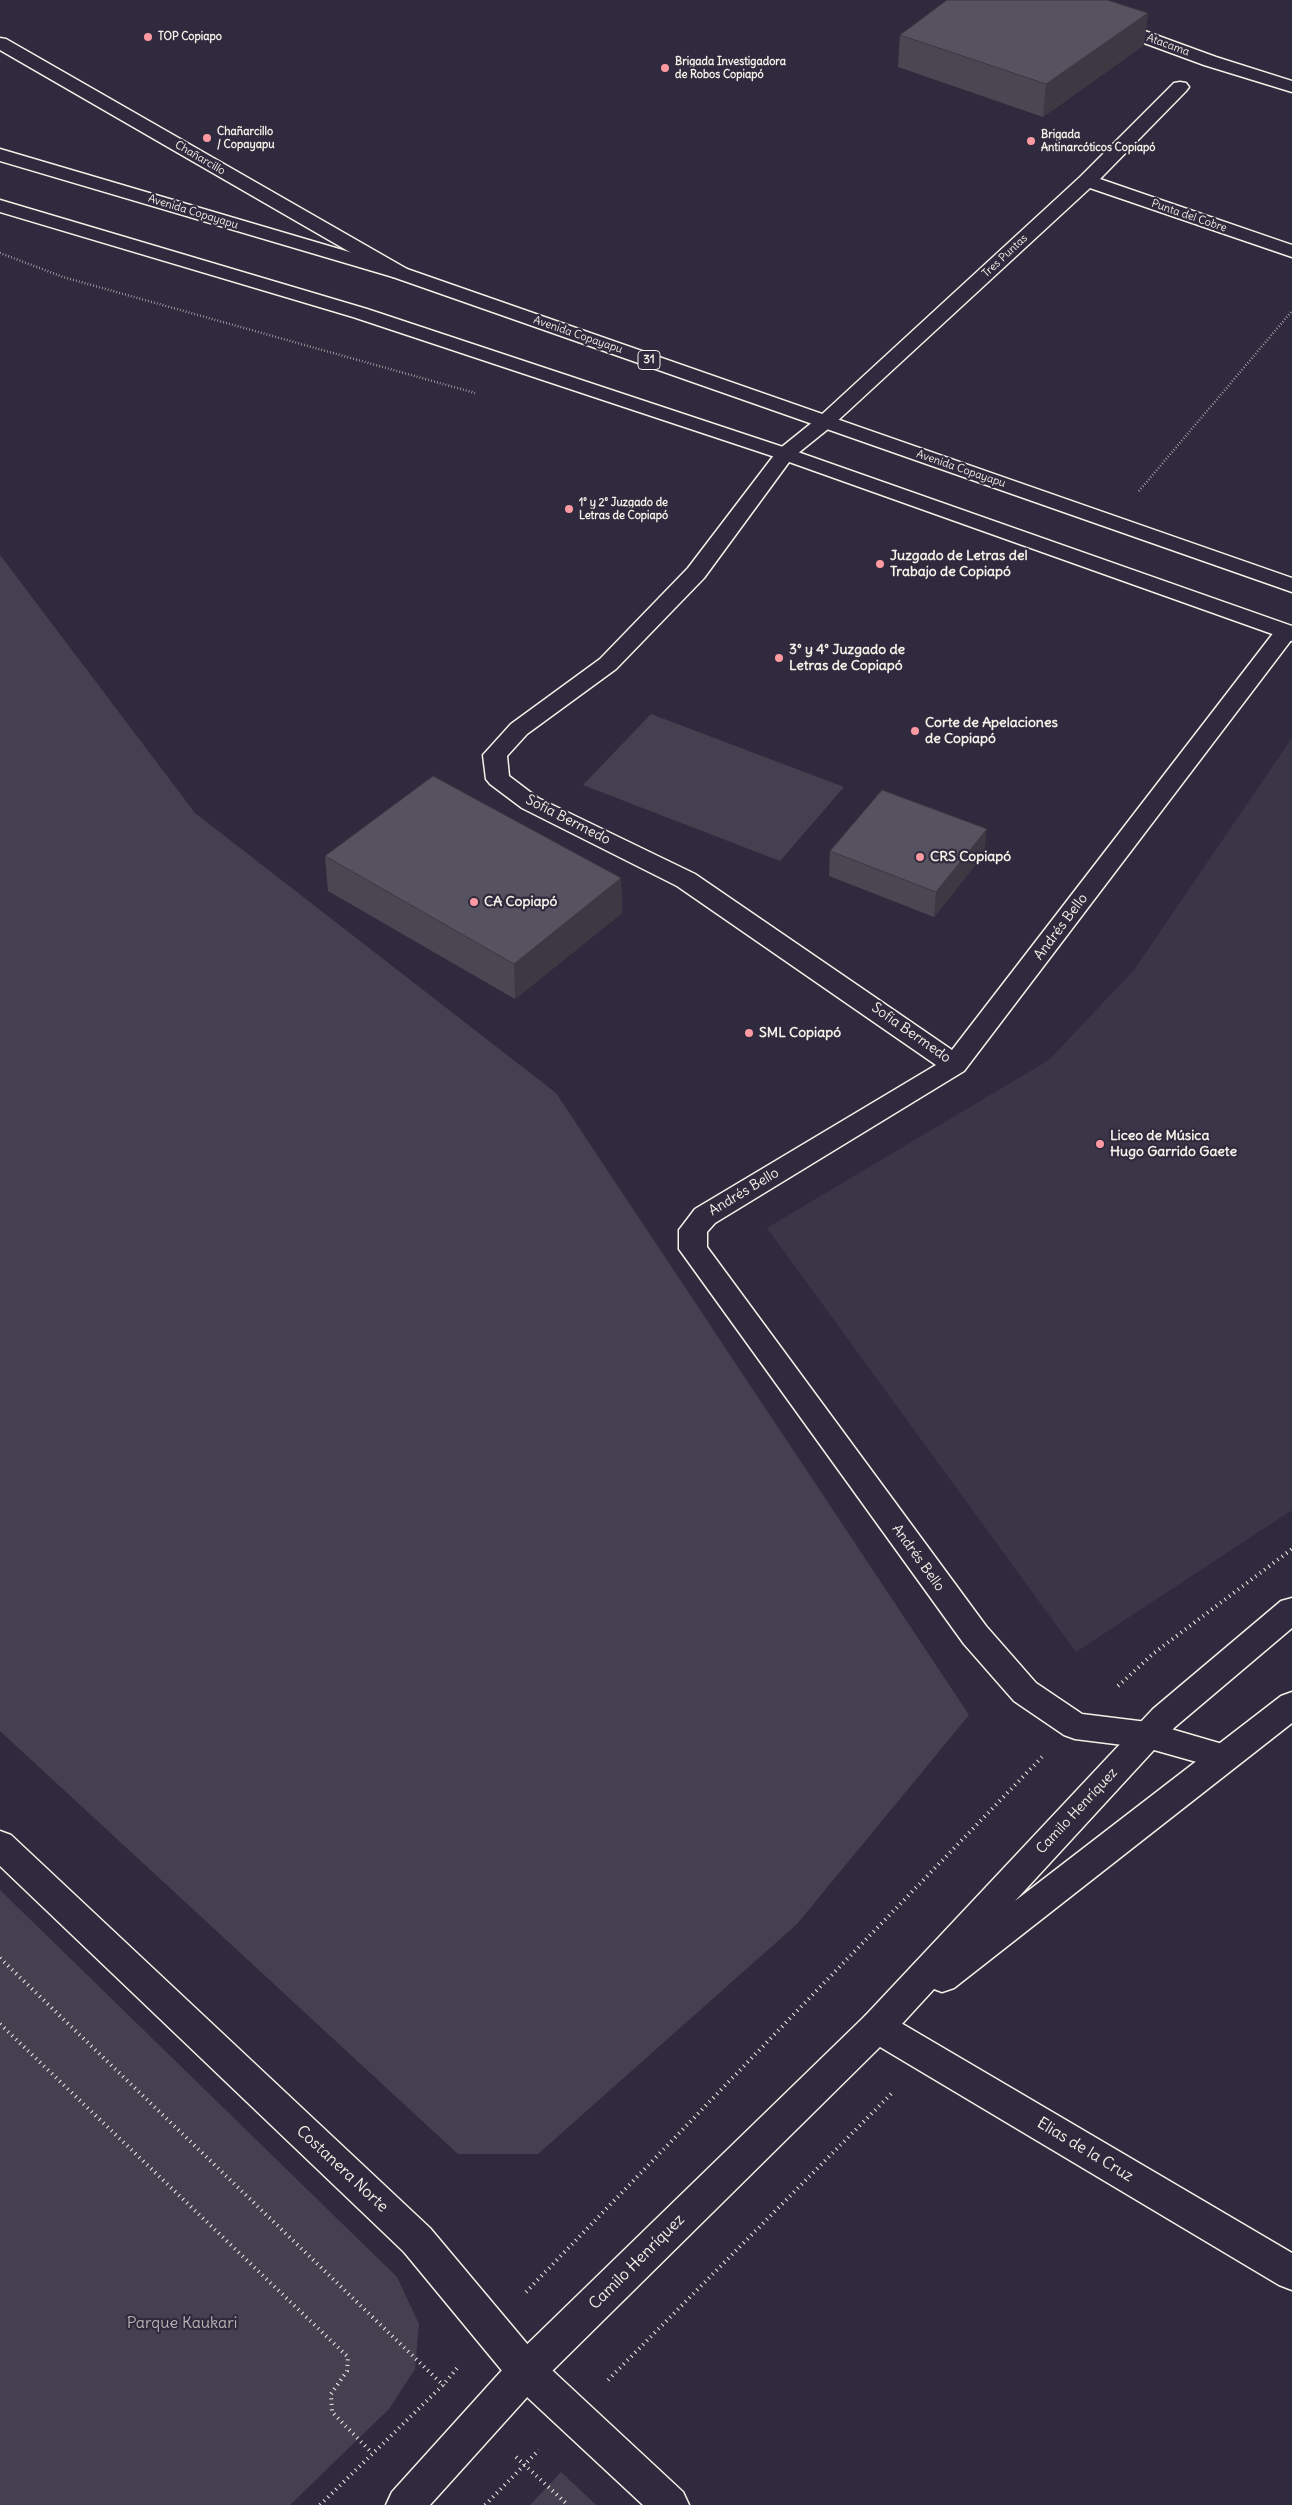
<!DOCTYPE html>
<meta charset="utf-8">
<style>
body{margin:0}
canvas{display:block;background:#2f2a3d}
</style>
<canvas width="1292" height="2505"></canvas>
<script>
const c = document.querySelector('canvas').getContext('2d');
c.lineJoin = 'round';
function paint(path, color) { c.fillStyle = color; c.fill(path, 'evenodd'); }
const shape = rows => new Path2D(rows.map(r => 'M' + r).join(''));
function trace(path, color, width, dash) { c.strokeStyle = color; c.lineWidth = width; c.lineCap = dash ? 'butt' : 'round'; c.setLineDash(dash || []); c.stroke(path); }
function drawText(font, color, halo, rows, align = 'center') {
  c.font = font + ' Delius,sans-serif'; c.lineWidth = 4.5; c.setLineDash([]); c.textBaseline = 'middle'; c.strokeStyle = halo; c.fillStyle = color; for (const [text, x, y, turn = 0] of rows) {
    c.save(); c.translate(x, y); c.rotate((+turn || 0) * Math.PI / 180); c.textAlign = isNaN(turn) ? turn : align; if (halo) c.strokeText(text, 0, 0); c.fillText(text, 0, 0); c.restore();
  }
}
const built = shape([
 [1292,738,1292,1510,1076,1652,767,1228,1049,1060,1134,970]
]);
const green = shape([
 [0,555,195,813,556,1093,969,1715,797,1924,538,2154,458,2154,0,1731],
 [651,714,844,787,780,861,583,785],
 [0,1890,397,2277,419,2324,415,2369,389,2409,290,2505,0,2505],
 [561,2472,596,2505,530,2505]
]);
const pathFar1 = shape([
 [0,253,63,277,475,393],
 [1139,491,1292,311]
]);
const path = shape([
 [1118,1686,1154,1653,1292,1549],
 [0,1958,444,2386],
 [0,2024,348,2357,347,2371,331,2394,332,2412,372,2453],
 [526,2292,1042,1757],
 [608,2380,894,2091],
 [516,2457,568,2505],
 [320,2505,443,2385,458,2367],
 [485,2505,539,2450]
]);
const street = shape([
 [0,38,6,39,407,269,410,273,407,277,393,277,0,50,0,38],
 [1180,82,1186,83,1189,87,1186,91,1100,179,1292,245,1292,257,1090,188,833,425,792,458,704,578,616,669,527,734,507,756,509,776,538,798,695,874,952,1050,1278,627,1292,627,1292,639,964,1071,715,1223,707,1232,707,1247,986,1626,1036,1683,1082,1714,1147,1722,1236,1748,1241,1757,1236,1766,1225,1770,1147,1748,1075,1739,1064,1735,1014,1701,964,1644,679,1249,679,1230,695,1209,936,1065,677,886,522,808,490,784,486,779,483,755,511,724,600,659,688,568,778,450,819,417,1080,177,1174,83,1180,82],
 [0,1831,11,1835,430,2228,539,2358,544,2371,539,2384,526,2389,513,2384,404,2252,0,1866,0,1831],
 [877,2012,889,2016,1292,2253,1292,2290,1279,2285,865,2038,860,2027,865,2016,877,2012]
]);
const secondary = shape([
 [526,2353,539,2358,683,2492,689,2505,643,2505,513,2384,508,2371,513,2358,526,2353]
]);
const primary = shape([
 [1035,0,1060,0,1216,57,1292,81,1292,92,1204,65,1038,4,1035,0],
 [1292,1598,1292,1628,1175,1727,1015,1901,1281,1696,1292,1692,1292,1723,954,1988,942,1992,934,1989,889,2038,539,2384,430,2505,386,2505,392,2492,513,2358,865,2016,1153,1709,1281,1601,1292,1598]
]);
const highway = shape([
 [0,149,407,269,1292,578,1292,592,393,277,0,161,0,149],
 [0,200,367,309,792,450,1292,626,1292,641,778,458,353,317,0,212,0,200]
]);
const wall = shape([
 [1148,13,1144,45,1043,117,898,67,900,35],
 [830,851,984,854,934,917,829,876],
 [325,856,621,878,622,913,515,999,328,891]
]);
const shadedWall = shape([
 [1148,13,1144,45,1043,117,1046,84],
 [987,829,984,854,934,917,936,892],
 [621,878,622,913,515,999,514,964]
]);
const building = shape([
 [947,0,1107,0,1148,13,1046,84,900,35,947,0],
 [433,776,621,878,514,964,325,856,433,776],
 [882,790,987,829,936,892,830,851,882,790]
]);
const markers = [
 [148,37,5,"#ff9aa2"],
 [665,68,5,"#ff9aa2"],
 [207,138,5,"#ff9aa2"],
 [1031,141,5,"#ff9aa2"],
 [569,509,5,"#ff9aa2"],
 [880,564,5,"#ff9aa2"],
 [779,658,5,"#ff9aa2"],
 [915,731,5,"#ff9aa2"],
 [920,857,5,"#ff9aa2"],
 [474,902,5,"#ff9aa2"],
 [749,1033,5,"#ff9aa2"],
 [1100,1144,5,"#ff9aa2"]
];
const farPoinames = [
 ["TOP Copiapo",158,37],
 ["Brigada Investigadora",675,62],
 ["de Robos Copiapó",675,75],
 ["Chañarcillo",217,132],
 ["/ Copayapu",217,145],
 ["Brigada",1041,135],
 ["Antinarcóticos Copiapó",1041,148],
 ["1° y 2° Juzgado de",579,503],
 ["Letras de Copiapó",579,516]
];
const farStreetnames = [
 ["Atacama",1168,45,20],
 ["Chañarcillo",200,158,30],
 ["Avenida Copayapu",193,212,17],
 ["Punta del Cobre",1189,216,19],
 ["Tres Puntas",1005,256,-43],
 ["Avenida Copayapu",578,335,19],
 ["Avenida Copayapu",961,469,19]
];
const shields = [
 [649,360,22]
];
const shieldNames = [
 ["31",649,360]
];
const poiNames = [
 ["Juzgado de Letras del",890,556],
 ["Trabajo de Copiapó",890,572],
 ["3° y 4° Juzgado de",789,650],
 ["Letras de Copiapó",789,666],
 ["Corte de Apelaciones",925,723],
 ["de Copiapó",925,739],
 ["CRS Copiapó",930,857],
 ["CA Copiapó",484,902],
 ["SML Copiapó",759,1033],
 ["Liceo de Música",1110,1136],
 ["Hugo Garrido Gaete",1110,1152]
];
const streetNames = [
 ["Sofia Bermedo",568,820,27],
 ["Andrés Bello",1061,927,-53],
 ["Sofia Bermedo",911,1033,35],
 ["Andrés Bello",744,1192,-31],
 ["Andrés Bello",918,1558,54],
 ["Camilo Henríquez",1077,1811,-47]
];
const nearStreetnames = [
 ["Elias de la Cruz",1085,2150,31],
 ["Costanera Norte",342,2169,43],
 ["Camilo Henríquez",637,2262,-45]
];
const nearParknames = [
 ["Parque Kaukari",182,2323]
];
paint(built, '#3b3647');
paint(green, '#454050');
trace(street, '#f4f1e8', 3);
trace(secondary, '#f4f1e8', 3);
trace(primary, '#f4f1e8', 3);
trace(highway, '#f4f1e8', 3);
trace(pathFar1, '#f4f1e8', 2.5, [0.5, 2.5]);
trace(path, '#f4f1e8', 4, [1, 4.5]);
paint(street, '#2f2a3d');
paint(secondary, '#2f2a3d');
paint(primary, '#2f2a3d');
paint(highway, '#2f2a3d');
paint(wall, '#4a4752');
paint(shadedWall, '#3c3942');
paint(building, '#56525f');
trace(building, '#3c3942', 1);
for (const [x, y, r, color] of markers) { const dot = new Path2D(); dot.arc(x, y, r, 0, 2 * Math.PI); c.fillStyle = color; c.fill(dot); trace(dot, '#2f2a3d', 2); }
drawText('bold 11px', '#f4f1e8', '#2f2a3d', farPoinames, 'left');
drawText('11px', '#f4f1e8', '#2f2a3d', farStreetnames);
for (const [x, y, w] of shields) { const box = new Path2D(); box.roundRect(x - w / 2, y - 9.5, w, 19, 4); c.fillStyle = '#2f2a3d'; c.fill(box); trace(box, '#f4f1e8', 1); }
drawText('bold 12px', '#f4f1e8', null, shieldNames);
drawText('bold 14px', '#f4f1e8', '#2f2a3d', poiNames, 'left');
drawText('14px', '#f4f1e8', '#2f2a3d', streetNames);
drawText('16px', '#f4f1e8', '#2f2a3d', nearStreetnames);
drawText('16px', '#b7b3b3', '#2f2a3d', nearParknames);
</script>
